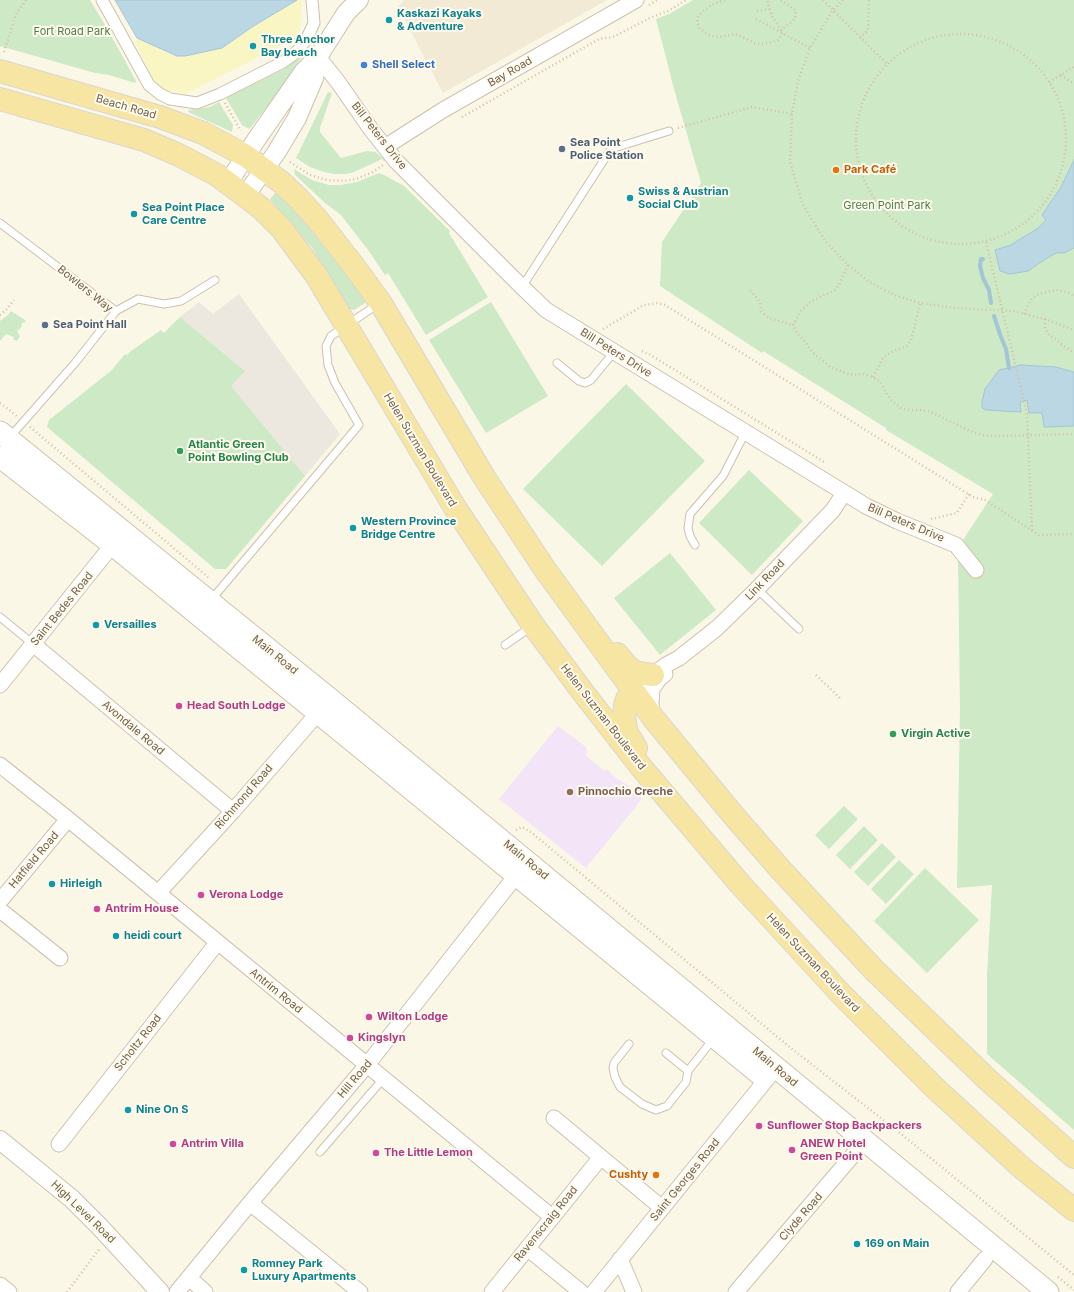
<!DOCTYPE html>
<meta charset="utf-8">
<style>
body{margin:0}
canvas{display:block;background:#fbf7e7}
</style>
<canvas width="1074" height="1292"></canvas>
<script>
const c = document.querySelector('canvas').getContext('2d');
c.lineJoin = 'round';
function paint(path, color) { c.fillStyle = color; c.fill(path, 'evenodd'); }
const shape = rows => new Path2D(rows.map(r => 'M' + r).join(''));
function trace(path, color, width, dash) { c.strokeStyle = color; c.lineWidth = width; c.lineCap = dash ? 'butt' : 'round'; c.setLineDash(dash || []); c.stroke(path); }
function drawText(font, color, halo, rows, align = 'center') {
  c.font = font + ' Inter,sans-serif'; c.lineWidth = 4; c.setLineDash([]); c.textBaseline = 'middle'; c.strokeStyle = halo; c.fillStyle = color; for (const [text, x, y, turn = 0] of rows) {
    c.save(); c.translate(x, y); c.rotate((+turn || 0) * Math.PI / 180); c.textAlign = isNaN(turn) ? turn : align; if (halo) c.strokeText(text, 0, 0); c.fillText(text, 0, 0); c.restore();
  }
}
const residential = shape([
 [404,0,607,0,443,93,398,7]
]);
const industrial = shape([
 [239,294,340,434,305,476,230,386,245,371,180,317,199,302,213,314]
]);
const education = shape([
 [558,726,586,747,587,752,585,755,605,771,607,769,617,779,628,785,642,799,586,868,499,799]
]);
const green = shape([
 [0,0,90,0,107,28,136,81,135,83,109,75,95,73,0,46],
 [693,0,1074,0,1074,1130,987,1054,987,975,992,885,957,888,960,708,958,559,970,553,963,540,993,494,886,430,886,428,763,351,762,353,660,286,662,242,701,183,674,89,656,19,669,14],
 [302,56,281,89,251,127,249,129,242,125,226,98,284,69,301,55],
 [328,92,332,93,320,128,320,132,341,158,367,151,375,152,379,155,385,160,384,161,382,159,354,172,346,174,334,174,324,172,310,167,296,158],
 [219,102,233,125,232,132,188,112,189,110,210,107],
 [294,169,312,180,329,185,340,185,357,182,379,173,386,176,404,186,450,231,449,233,488,297,426,335,388,273,385,275,368,250,341,215,325,203,295,175],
 [276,192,297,211,314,230,366,301,365,303,354,310,350,309,312,248,270,199],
 [491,302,548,396,486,433,429,340],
 [11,311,25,320,26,322,22,323,21,328,17,331,20,336,17,341,13,339,14,337,6,334,0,341,0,321,8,315],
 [180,317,245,371,231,386,305,476,226,569,215,569,47,427,49,420,112,370,125,354,127,355,131,351,161,330,164,333],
 [626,384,705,461,602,566,523,489],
 [749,470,803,521,752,575,699,523],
 [670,553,716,610,660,655,614,598],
 [844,806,858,819,829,849,815,835],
 [864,826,878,840,850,869,836,855],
 [882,843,896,857,868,886,854,872],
 [899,860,914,874,886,904,871,889],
 [925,868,979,920,927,973,874,921]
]);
const sand = shape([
 [297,0,302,0,301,24,297,37,292,43,290,40,288,41,278,47,186,94,171,90,169,94,162,90,154,80,135,43,137,38,177,56,185,56,222,48,252,27]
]);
const water = shape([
 [115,0,297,0,252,27,222,48,185,56,177,56,137,38,115,0],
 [1074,160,1074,248,1064,253,1056,253,1044,260,1028,271,1010,274,1000,271,995,250,1011,245,1025,236,1037,229,1046,220,1042,215,1061,187,1074,160],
 [1021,365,1056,367,1074,372,1074,426,1044,427,1042,413,1029,413,1027,400,1020,402,1021,412,986,410,982,408,982,402,985,389,999,370,1021,365]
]);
const stream = shape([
 [983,259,981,259,980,266,983,278,989,290,991,303],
 [994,316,1001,337,1006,349,1009,368]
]);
const path = shape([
 [725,0,711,5,701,13,698,17,697,23,700,29,709,35,716,37,720,37,736,34,754,43,760,44,773,42,778,40,783,33,772,16,767,0],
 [781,0,796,11,795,19,781,30],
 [823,0,887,64],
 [843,0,833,10,810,48,798,81,792,114,790,162,803,205,826,242,848,265,868,281,894,295,920,303,954,308,1013,311,1045,319,1074,330],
 [649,5,657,0],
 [757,11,770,9],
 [756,19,810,48],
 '856 139a105 105 0 1 1 210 0a105 105 0 1 1-210 0Z',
 [860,38,868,30,869,0],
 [4,52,16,14,26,0],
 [1061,75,1074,84],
 [1049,82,1074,67],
 [225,103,241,131],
 [462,117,599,39,613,37,650,18,668,11,686,0],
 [678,128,752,107,792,114],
 [290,162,310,175,327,180,344,181,356,179,371,173,383,165],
 [986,242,1027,414,1032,530],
 [848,265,839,285,835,290,810,302,801,311,793,325,797,333,803,339,813,353,818,357,831,367,843,372,854,375,864,374,873,377,879,381,891,400,901,408,910,410,920,410,931,412,968,430,982,435,996,436,1074,434],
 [750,291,757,298,760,302,761,311,765,315,769,318,793,325],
 [1024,314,1030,301,1035,296,1042,293,1058,290,1069,293,1074,296],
 [0,315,6,310,14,300],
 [1045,319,1045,328,1048,334,1074,353],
 [603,329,644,305,658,303,665,305,973,497,985,500,1039,535,1074,534],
 [642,351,649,354,824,462],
 [873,377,883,358,891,352,907,346,911,341,920,304],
 [0,403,17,416],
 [30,427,208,577],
 [931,519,957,513,969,494],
 [816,675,842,700],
 [516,830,522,827,532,833,792,1049,895,1129,1074,1275],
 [1058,1277,1074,1290],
 [67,1292,100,1248]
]);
const service = shape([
 [0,223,116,311],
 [522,287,611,149,669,131],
 [557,363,579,381,585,383,591,380,614,352],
 [10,437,75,363,116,311,138,299,164,304,181,301,215,280],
 [695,545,690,536,688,528,690,514,723,476,745,433],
 [757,589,799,629],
 [211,600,359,425,335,383,328,365,326,346,331,336,378,304],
 [0,617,33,644],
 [505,645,531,627],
 [629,1044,614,1063,613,1068,615,1077,620,1087,642,1104,656,1110,667,1106,686,1082,688,1071,666,1053],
 [688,1071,714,1038],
 [320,1152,383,1079]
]);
const pedestrian = shape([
 [102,0,149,85,160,94,170,99,197,103,220,94,283,62,293,55,301,47,308,36,314,23,312,0]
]);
const minor = shape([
 [318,57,338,82,370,128,396,161,522,287,546,310,866,506,897,521,956,545,976,570],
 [385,147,443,110,636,0],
 [33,644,233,811],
 [645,681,666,665,679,658,717,628,757,589,833,510,844,493],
 [0,685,118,538],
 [653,717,651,704,652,689,659,679,665,674],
 [0,765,68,819,552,1217],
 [158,893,233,811,324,706],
 [0,901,68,819],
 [0,910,60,958],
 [554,1118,662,1208],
 [59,1144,217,943],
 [250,1203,360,1292],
 [527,1248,581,1292],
 [620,1259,634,1292],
 [189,1278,205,1292],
 [0,1285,9,1292],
 [177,1292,250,1203,367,1065,522,868],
 [492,1292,601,1157],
 [594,1292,775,1069],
 [736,1292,865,1141],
 [958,1292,985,1259]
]);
const tertiary = shape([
 [228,183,256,140,304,71,318,57,346,13,359,0],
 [245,196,276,153,297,118,314,78,318,57],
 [0,1140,72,1199,99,1226,160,1292]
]);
const secondary = shape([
 [0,432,330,699,1048,1292],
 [0,457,113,545,761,1075]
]);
const primary = shape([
 [0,71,160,117,203,133,246,156,281,182,298,198,318,220,353,265,380,302,484,477,544,568,654,719,734,816,781,870,874,970,988,1080,1074,1157],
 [0,99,144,140,179,155,217,175,228,183,261,208,282,229,316,275,454,506,533,625,582,691,641,767,740,884,842,995,935,1088,1022,1168,1074,1210],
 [617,654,627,666,633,671,638,673,653,675],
 [633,691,627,699,625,705,624,717,627,733,636,748]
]);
const markers = [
 [389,20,4,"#0f9aa8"],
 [253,46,4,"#0f9aa8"],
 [364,65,4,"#3f7fe0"],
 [562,149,4,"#5c6f8a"],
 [836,170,4,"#e8710a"],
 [630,198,4,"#0f9aa8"],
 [134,214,4,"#0f9aa8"],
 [45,325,4,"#5c6f8a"],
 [180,451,4,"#2e9e5b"],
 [353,528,4,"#0f9aa8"],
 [96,625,4,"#0f9aa8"],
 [179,706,4,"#d1479c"],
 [893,734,4,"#2e9e5b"],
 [570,792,4,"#8d6e63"],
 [52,884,4,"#0f9aa8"],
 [201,895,4,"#d1479c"],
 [97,909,4,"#d1479c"],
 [116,936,4,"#0f9aa8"],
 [369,1017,4,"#d1479c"],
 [350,1038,4,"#d1479c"],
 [128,1110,4,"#0f9aa8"],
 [759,1126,4,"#d1479c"],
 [173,1144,4,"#d1479c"],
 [792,1150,4,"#d1479c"],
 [376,1153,4,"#d1479c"],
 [656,1175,4,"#e8710a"],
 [857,1244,4,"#0f9aa8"],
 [244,1270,4,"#0f9aa8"]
];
const cultureNames = [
 ["Kaskazi Kayaks",397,14],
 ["& Adventure",397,27],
 ["Three Anchor",261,40],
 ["Bay beach",261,53],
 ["Swiss & Austrian",638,192],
 ["Social Club",638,205],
 ["Sea Point Place",142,208],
 ["Care Centre",142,221],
 ["Western Province",361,522],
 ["Bridge Centre",361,535],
 ["Versailles",104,625],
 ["Hirleigh",60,884],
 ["heidi court",124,936],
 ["Nine On S",136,1110],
 ["169 on Main",865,1244],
 ["Romney Park",252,1264],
 ["Luxury Apartments",252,1277]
];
const parkNames = [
 ["Fort Road Park",72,32],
 ["Green Point Park",887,206]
];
const shopNames = [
 ["Shell Select",372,65]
];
const streetNames = [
 ["Bay Road",510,72,-30],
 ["Beach Road",126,107,16],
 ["Bill Peters Drive",379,136,52],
 ["Bowlers Way",85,289,39],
 ["Bill Peters Drive",616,353,32],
 ["Helen Suzman Boulevard",420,450,59],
 ["Bill Peters Drive",906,523,23],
 ["Link Road",765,580,-46],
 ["Saint Bedes Road",62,609,-51],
 ["Main Road",275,655,39],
 ["Helen Suzman Boulevard",603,717,52],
 ["Avondale Road",133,728,40],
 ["Richmond Road",244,797,-49],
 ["Hatfield Road",34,860,-50],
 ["Main Road",526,860,40],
 ["Helen Suzman Boulevard",813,963,47],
 ["Antrim Road",276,991,39],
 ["Scholtz Road",138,1043,-52],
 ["Main Road",775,1067,40],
 ["Hill Road",355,1079,-50],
 ["Saint Georges Road",685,1180,-51],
 ["High Level Road",83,1212,44],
 ["Clyde Road",801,1217,-49],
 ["Ravenscraig Road",546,1224,-51]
];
const serviceNames = [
 ["Sea Point",570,143],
 ["Police Station",570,156],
 ["Sea Point Hall",53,325]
];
const foodNames = [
 ["Park Café",844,170],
 ["Cushty",648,1175,"right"]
];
const leisureNames = [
 ["Atlantic Green",188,445],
 ["Point Bowling Club",188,458],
 ["Virgin Active",901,734]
];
const hotelNames = [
 ["Head South Lodge",187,706],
 ["Verona Lodge",209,895],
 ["Antrim House",105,909],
 ["Wilton Lodge",377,1017],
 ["Kingslyn",358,1038],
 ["Sunflower Stop Backpackers",767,1126],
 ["Antrim Villa",181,1144],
 ["ANEW Hotel",800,1144],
 ["Green Point",800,1157],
 ["The Little Lemon",384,1153]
];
const educationNames = [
 ["Pinnochio Creche",578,792]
];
paint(residential, '#f3ead6');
paint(industrial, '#ece8e0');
paint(education, '#f4e4f8');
paint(green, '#cee9c6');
paint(sand, '#f9f6c3');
paint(water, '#bcd7e4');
trace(water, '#a3c5d6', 1);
trace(stream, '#a3c5d6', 4);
trace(service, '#cdc0ae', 9);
trace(pedestrian, '#cdc0ae', 13);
trace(minor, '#cdc0ae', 17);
trace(tertiary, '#cdc0ae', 20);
trace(secondary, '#d0c2ab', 23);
trace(primary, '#dbd6d0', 24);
trace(path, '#d5bfa3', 2.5, [1, 3]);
trace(service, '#fff', 7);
trace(pedestrian, '#fff', 11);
trace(minor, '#fff', 15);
trace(tertiary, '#fff', 18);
trace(secondary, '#fff', 21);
trace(primary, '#f7e6a3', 22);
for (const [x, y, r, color] of markers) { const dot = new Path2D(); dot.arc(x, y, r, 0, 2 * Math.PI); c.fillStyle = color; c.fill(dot); trace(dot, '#fefaed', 1.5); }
drawText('bold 11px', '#0d838f', '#fefaed', cultureNames, 'left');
drawText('11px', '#4f7f48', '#fefaed', parkNames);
drawText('bold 11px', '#366cbe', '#fefaed', shopNames, 'left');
drawText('11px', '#74614c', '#fefaed', streetNames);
drawText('bold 11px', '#4e5e75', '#fefaed', serviceNames, 'left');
drawText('bold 11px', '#c56008', '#fefaed', foodNames, 'left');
drawText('bold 11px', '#27864d', '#fefaed', leisureNames, 'left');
drawText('bold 11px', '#b23c85', '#fefaed', hotelNames, 'left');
drawText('bold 11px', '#785e54', '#fefaed', educationNames, 'left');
</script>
